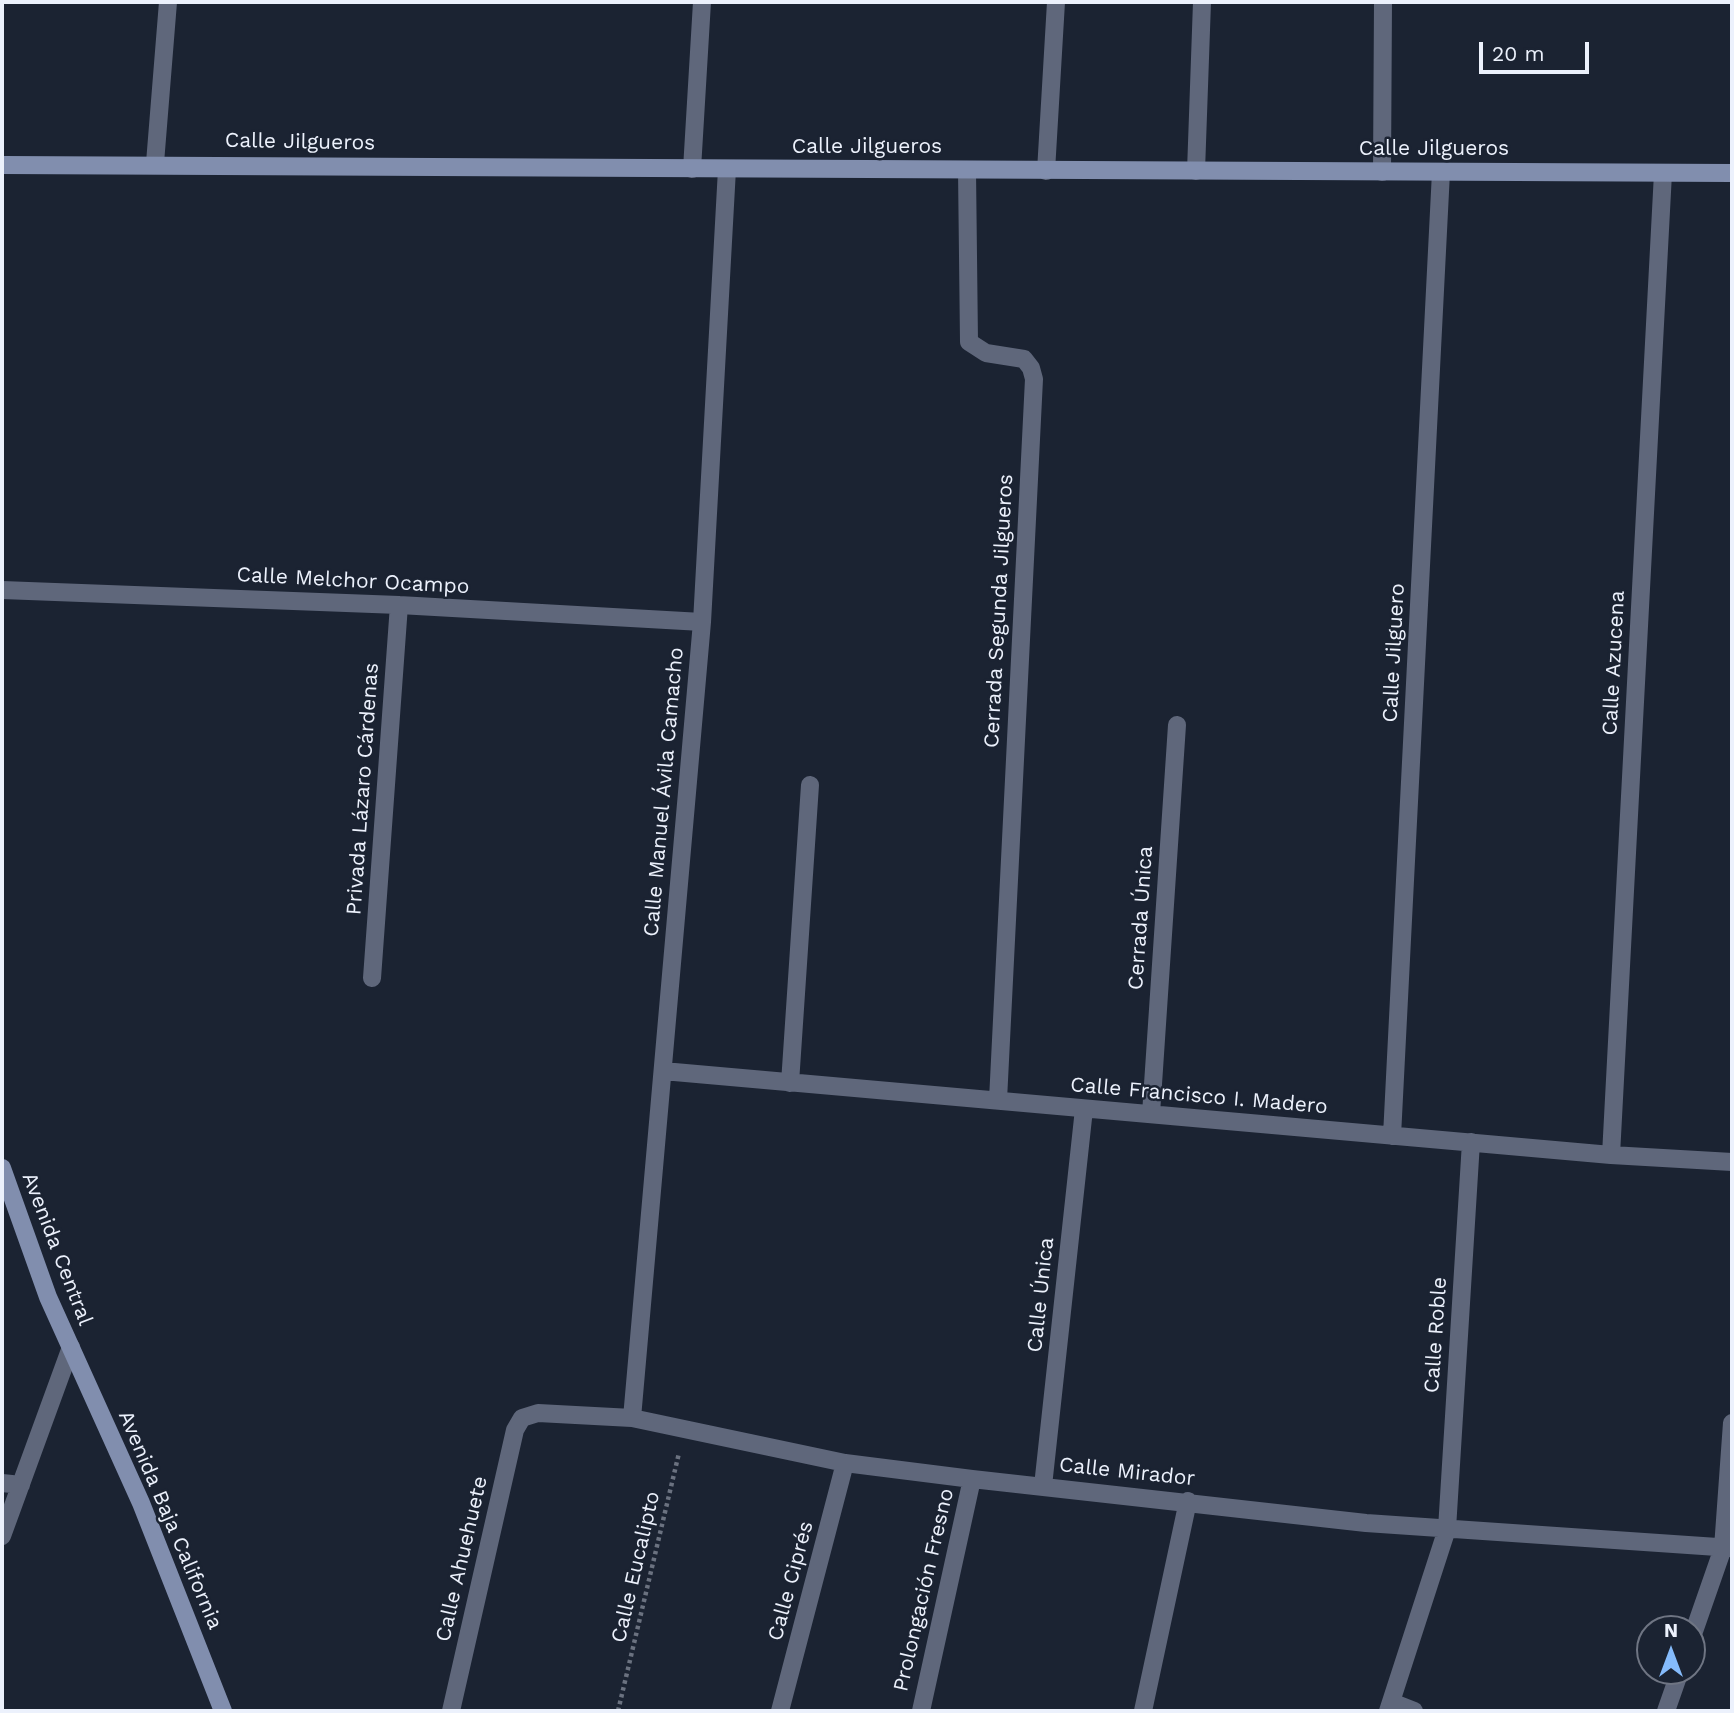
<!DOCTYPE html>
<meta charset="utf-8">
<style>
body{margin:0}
#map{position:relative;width:1734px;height:1713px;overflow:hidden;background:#1b2332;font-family:"Work Sans",sans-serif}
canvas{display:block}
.frame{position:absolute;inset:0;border:4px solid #ecf1fc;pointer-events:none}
.north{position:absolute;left:1636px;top:1615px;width:70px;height:70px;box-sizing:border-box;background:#1b2332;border:2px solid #6f7583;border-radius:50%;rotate:0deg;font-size:19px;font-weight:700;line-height:28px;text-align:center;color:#ecf1fc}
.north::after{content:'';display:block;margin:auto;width:24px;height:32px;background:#85bbfb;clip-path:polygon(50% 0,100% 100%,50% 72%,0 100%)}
.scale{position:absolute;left:1479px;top:42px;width:110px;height:32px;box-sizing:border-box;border:4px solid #ecf1fc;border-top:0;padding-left:9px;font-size:21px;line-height:24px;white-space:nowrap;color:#ecf1fc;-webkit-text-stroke:5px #1b2332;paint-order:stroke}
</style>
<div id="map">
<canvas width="1734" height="1713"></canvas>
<div class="frame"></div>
<div class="north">N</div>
<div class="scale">20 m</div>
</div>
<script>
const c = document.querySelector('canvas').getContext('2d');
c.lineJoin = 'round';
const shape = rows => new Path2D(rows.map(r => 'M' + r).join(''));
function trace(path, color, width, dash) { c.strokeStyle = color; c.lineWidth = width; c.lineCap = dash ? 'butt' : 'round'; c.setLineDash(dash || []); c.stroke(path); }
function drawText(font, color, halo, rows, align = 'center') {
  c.font = font + ' "Work Sans",sans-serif'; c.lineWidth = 5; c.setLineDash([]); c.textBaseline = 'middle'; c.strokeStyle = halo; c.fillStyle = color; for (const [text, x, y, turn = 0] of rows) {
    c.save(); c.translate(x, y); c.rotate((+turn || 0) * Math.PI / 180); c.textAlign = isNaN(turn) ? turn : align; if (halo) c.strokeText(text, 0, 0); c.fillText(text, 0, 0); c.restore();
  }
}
const path = shape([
 [618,1711,679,1453]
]);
const street = shape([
 [155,163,168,2],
 [692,169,702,2],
 [967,170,969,342,986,353,1024,359,1031,368,1034,379,998,1100],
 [1046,171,1056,2],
 [1196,171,1202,2],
 [1382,172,1383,2],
 [2,590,399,605,702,622],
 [372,978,399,605],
 [663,1071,1611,1155,1732,1162],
 [790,1083,810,785],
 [1151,1114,1177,725],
 [1392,1136,1441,172],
 [1611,1155,1663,173],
 [632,1418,702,622,727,169],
 [2,1483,21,1485],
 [1043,1486,1084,1109],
 [2,1536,71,1347],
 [1692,1637,1723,1548,1732,1423],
 [1391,1702,1414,1711],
 [451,1711,515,1430,522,1418,538,1413,632,1418,845,1463,972,1479,1366,1523,1732,1548],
 [780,1711,845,1463],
 [921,1711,972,1479],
 [1143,1711,1188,1501],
 [1388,1711,1447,1529,1471,1142],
 [1666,1711,1680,1671]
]);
const secondary = shape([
 [2,165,1732,173],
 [2,1168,48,1297,141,1503,223,1711]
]);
const streetNames = [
 ["Calle Jilgueros",300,142,1],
 ["Calle Jilgueros",867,147],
 ["Calle Jilgueros",1434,149],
 ["Calle Melchor Ocampo",353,581,3],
 ["Cerrada Segunda Jilgueros",999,611,-87],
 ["Calle Jilguero",1394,653,-87],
 ["Calle Azucena",1614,663,-87],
 ["Privada Lázaro Cárdenas",363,789,-86],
 ["Calle Manuel Ávila Camacho",664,792,-85],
 ["Cerrada Única",1141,918,-86],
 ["Calle Francisco I. Madero",1199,1096,5],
 ["Avenida Central",57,1249,69],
 ["Calle Única",1041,1295,-84],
 ["Calle Roble",1436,1335,-86],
 ["Calle Mirador",1127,1472,6],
 ["Avenida Baja California",170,1520,67],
 ["Calle Ahuehuete",462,1559,-77],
 ["Calle Eucalipto",636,1567,-77],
 ["Calle Ciprés",791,1581,-75],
 ["Prolongación Fresno",924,1590,-77]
];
trace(path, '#6b7280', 4.5, [3.5, 3.5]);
trace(street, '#5f677b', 18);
trace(secondary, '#818eae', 18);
drawText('21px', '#ecf1fc', '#1b2332', streetNames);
</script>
